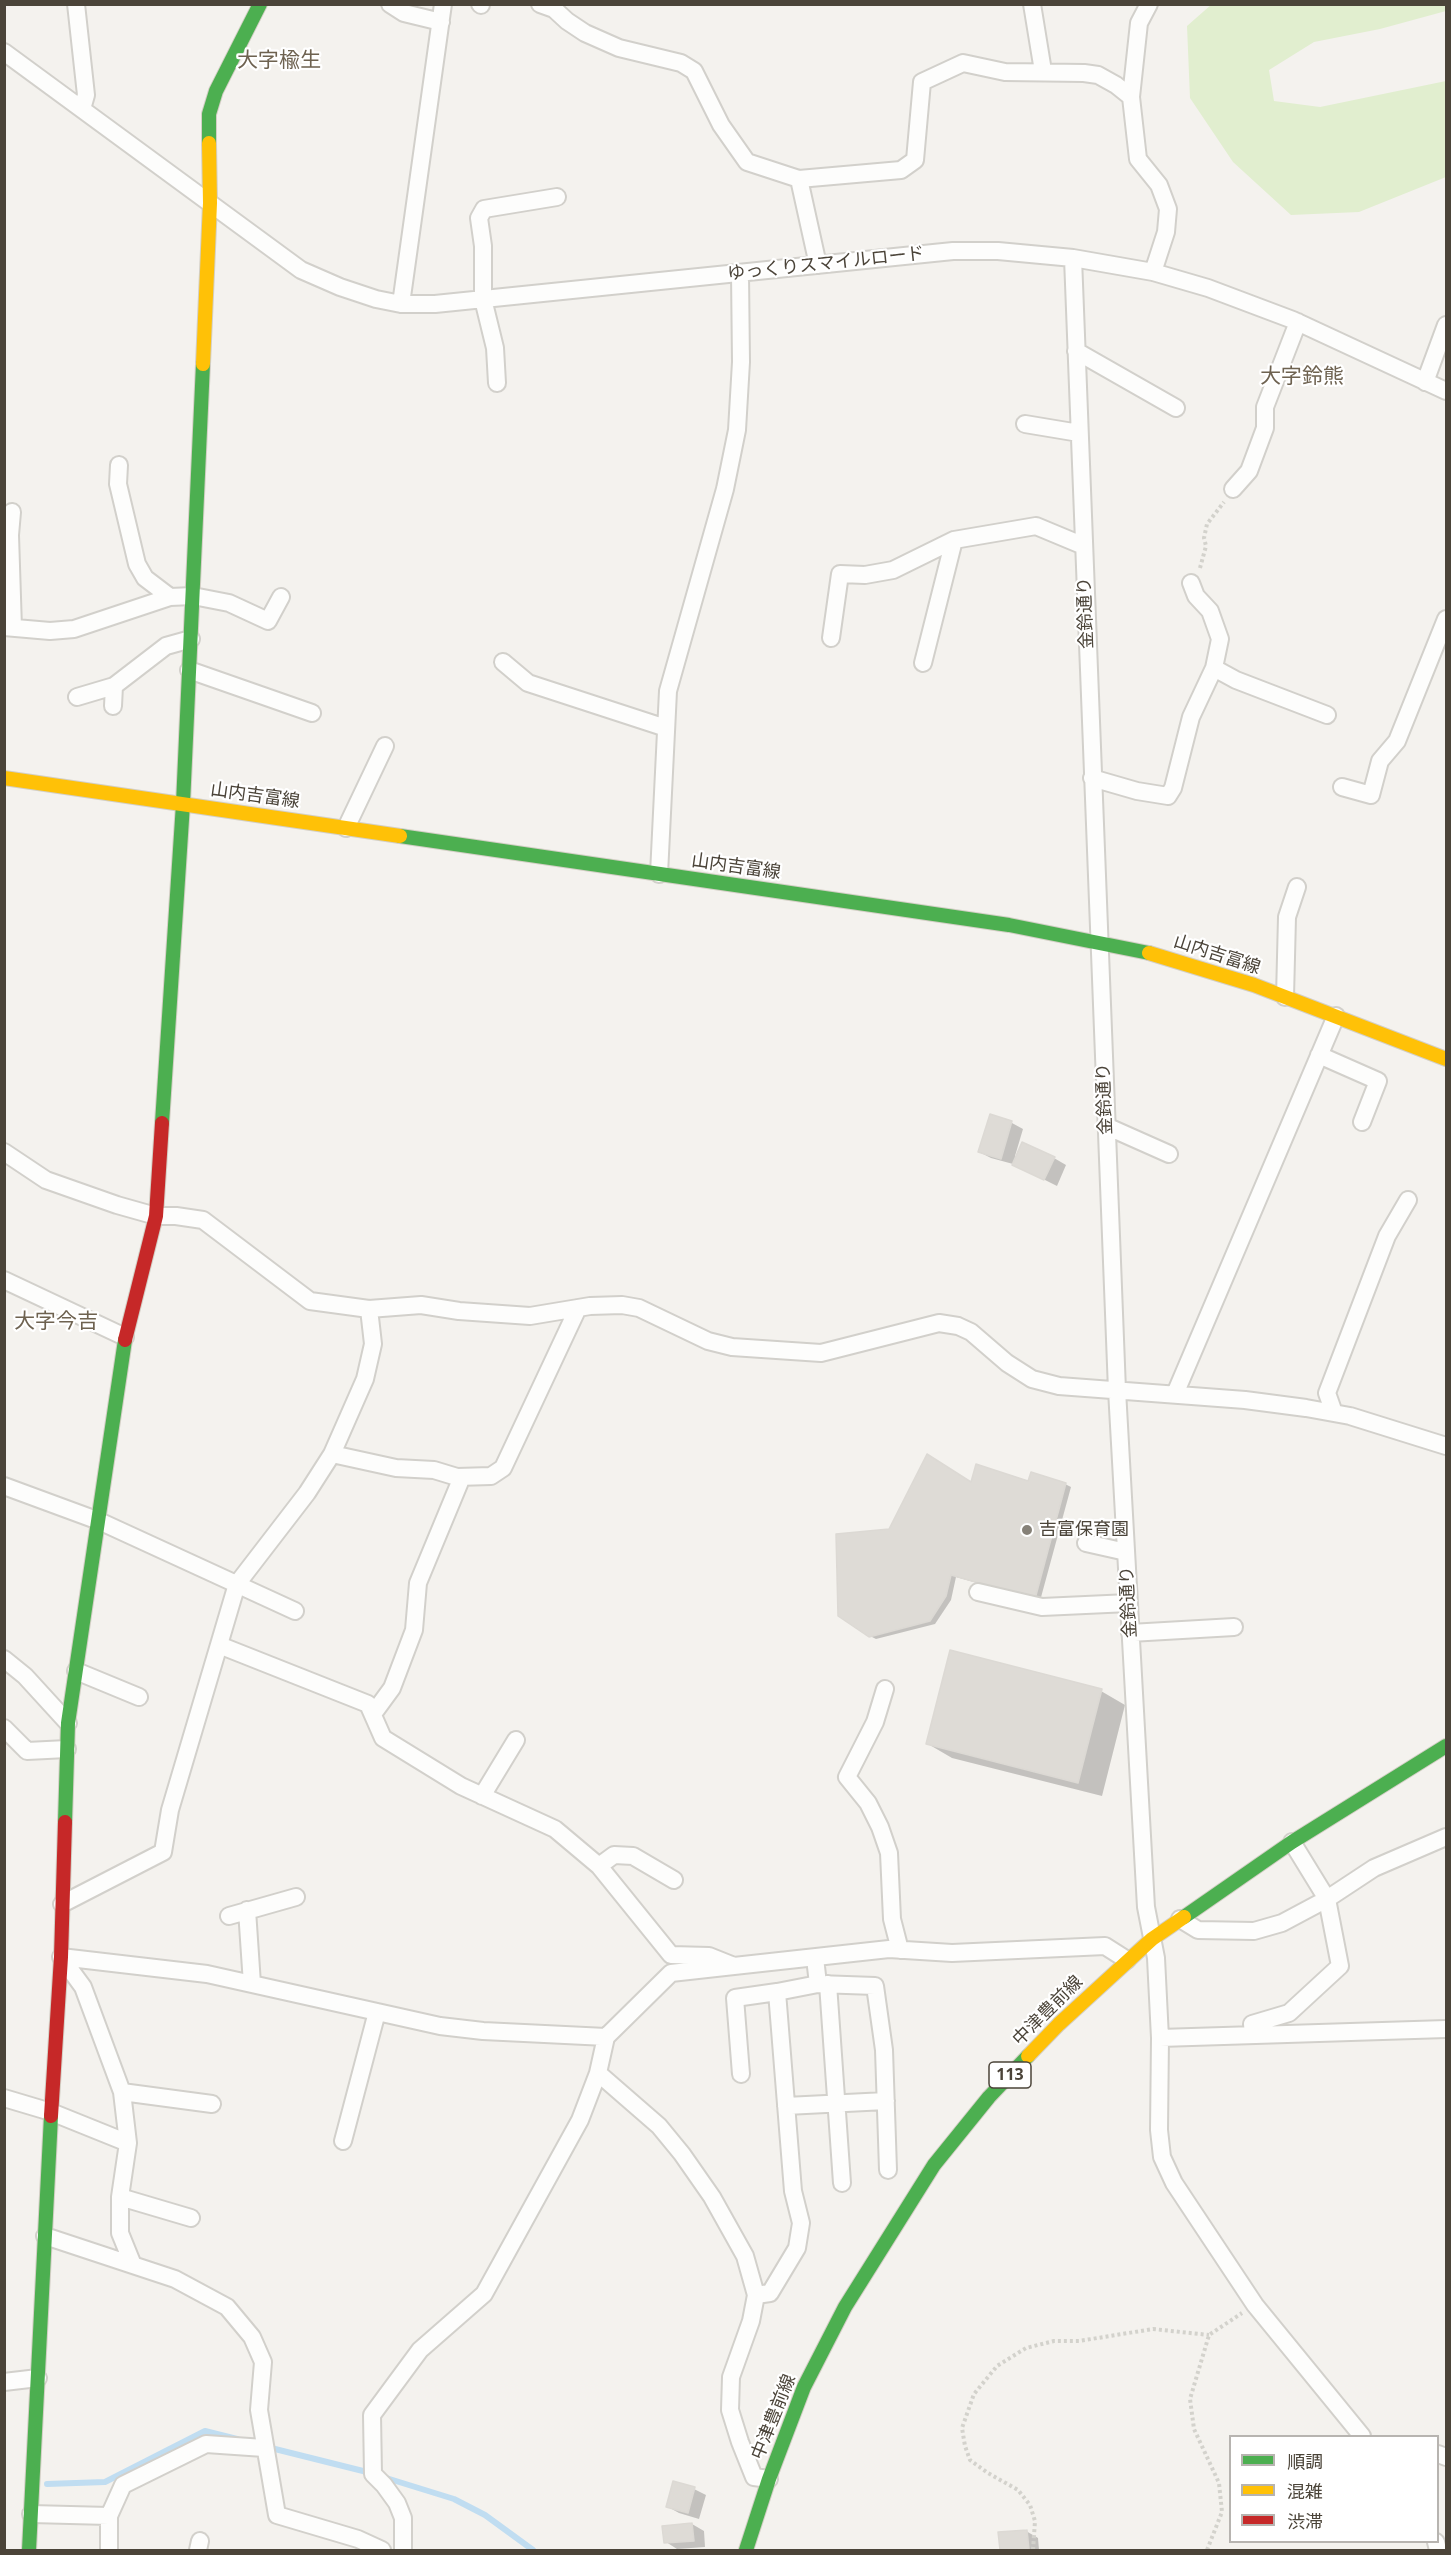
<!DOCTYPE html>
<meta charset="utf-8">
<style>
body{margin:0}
#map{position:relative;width:1451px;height:2555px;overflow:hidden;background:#f4f2ee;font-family:"Noto Sans","Noto Sans JP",sans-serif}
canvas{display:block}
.frame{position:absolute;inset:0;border:6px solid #4b4439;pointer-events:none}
.legend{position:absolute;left:1229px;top:2435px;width:210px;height:108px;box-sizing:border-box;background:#fff;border:2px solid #b7b4b0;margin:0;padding:8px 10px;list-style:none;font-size:18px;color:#4b4439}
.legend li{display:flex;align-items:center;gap:12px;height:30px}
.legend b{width:30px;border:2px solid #b7b4b0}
</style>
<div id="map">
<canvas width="1451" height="2555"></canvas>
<div class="frame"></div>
<ul class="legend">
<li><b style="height:8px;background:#4caf50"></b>順調</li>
<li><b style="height:8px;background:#ffc107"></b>混雑</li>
<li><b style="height:8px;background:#c62828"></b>渋滞</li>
</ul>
</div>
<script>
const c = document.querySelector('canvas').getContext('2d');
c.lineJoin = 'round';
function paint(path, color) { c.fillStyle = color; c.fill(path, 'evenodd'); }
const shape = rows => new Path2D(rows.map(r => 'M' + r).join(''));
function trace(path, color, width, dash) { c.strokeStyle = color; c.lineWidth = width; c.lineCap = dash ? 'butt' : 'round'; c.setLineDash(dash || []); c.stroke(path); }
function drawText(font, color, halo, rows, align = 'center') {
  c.font = font + ' "Noto Sans","Noto Sans JP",sans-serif'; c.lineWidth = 4.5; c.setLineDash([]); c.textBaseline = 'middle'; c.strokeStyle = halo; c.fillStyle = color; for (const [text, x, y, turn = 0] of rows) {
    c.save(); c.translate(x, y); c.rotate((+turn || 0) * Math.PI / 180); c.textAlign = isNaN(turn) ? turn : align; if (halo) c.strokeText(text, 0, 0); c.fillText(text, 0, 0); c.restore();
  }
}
const green = shape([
 [1212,4,1446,5,1446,11,1380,29,1314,42,1269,70,1274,101,1320,107,1446,81,1446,177,1359,212,1291,215,1233,162,1190,98,1187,26]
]);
const shadow = shape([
 [991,1116,1012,1123,1023,1129,1015,1156,1054,1158,1066,1165,1057,1186,1013,1164,991,1158,979,1152],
 [1029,1483,1065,1484,1071,1487,1040,1601,956,1577,951,1600,935,1624,876,1639,870,1636,890,1530,972,1484],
 [1101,1691,1125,1705,1102,1796,952,1758,928,1744],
 [694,2489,706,2495,699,2519,679,2513,668,2507],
 [692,2524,704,2531,705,2547,677,2549,666,2542],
 [1026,2531,1038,2538,1039,2550,1001,2550,1000,2534]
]);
const stream = shape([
 [267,2447,371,2473],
 [383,2477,454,2499,485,2515,533,2550],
 [47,2484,105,2482,205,2431,237,2439]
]);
const building = shape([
 [990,1114,1012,1121,1001,1159,978,1152,990,1114],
 [1022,1142,1055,1157,1044,1180,1012,1165,1022,1142],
 [927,1454,971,1482,976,1464,1028,1481,1031,1472,1066,1483,1035,1599,951,1575,946,1596,930,1621,869,1637,838,1616,836,1534,889,1529,927,1454],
 [950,1650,1102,1689,1078,1783,926,1744,950,1650],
 [673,2481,695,2487,688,2513,666,2507,673,2481],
 [692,2523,694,2541,664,2543,662,2526,692,2523],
 [1027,2530,1029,2550,1000,2550,998,2532,1027,2530]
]);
const path = shape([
 [1200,568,1206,546,1204,538,1207,524,1224,502],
 [1033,2550,1035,2521,1030,2505,1018,2490,988,2473,970,2460,965,2446,962,2428,974,2394,997,2366,1026,2348,1054,2341,1079,2341,1153,2329,1209,2335],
 [1207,2550,1222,2512,1219,2483,1194,2429,1190,2399,1209,2335,1242,2313]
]);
const street = shape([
 [76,4,86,95,82,109],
 [390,4,404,13,441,22],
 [480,4,481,5],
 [540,4,554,9,567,21,585,33,619,48,681,63,694,71,721,125,747,162,799,179,818,265],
 [1032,4,1043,71],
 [1149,4,1139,23,1131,97,1138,159,1159,185,1168,209,1166,232,1153,272],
 [4,52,301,270,340,287,376,299,401,304,435,304,953,251,998,251,1073,258,1153,272,1208,288,1293,320,1446,391],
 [799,179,901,170,915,160,922,82,963,63,1005,72,1084,73,1098,75,1116,85,1131,97],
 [1073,258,1117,1390,1146,1907,1156,1958,1160,2038,1159,2130,1162,2157,1174,2183,1255,2305,1362,2436],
 [401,304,443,4],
 [1076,351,1176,408],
 [1425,382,1446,325],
 [497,383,495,348,483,299,483,246,479,218,484,209,557,197],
 [1025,424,1079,433],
 [119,465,118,484,137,564,145,578,170,597],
 [1233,489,1249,471,1265,428,1265,407,1298,322],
 [12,512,10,535,13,628],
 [4,627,50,631,74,629,170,597,193,596,229,603,268,621,281,597],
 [831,638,840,574,865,575,893,570,954,540,1036,526,1084,546],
 [503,662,528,683,666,728],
 [923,663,954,540],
 [1214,668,1236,680,1327,715],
 [189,670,312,713],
 [77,697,114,686],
 [113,706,114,686,166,646,191,639],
 [1092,778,1137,791,1168,796,1173,788,1191,717,1214,668,1220,639,1210,611,1196,596,1191,583],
 [1342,787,1371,795,1380,761,1397,741,1446,619],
 [346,828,385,746],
 [659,874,668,691,725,489,737,430,741,362,740,274],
 [1285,997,1287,917,1297,887],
 [1319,1055,1378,1081,1362,1122],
 [1106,1126,1169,1154],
 [4,1152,46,1180,117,1205,156,1216,176,1216,203,1220,310,1301,369,1309,421,1305,459,1311,530,1316,590,1306,622,1305,639,1308,708,1341,732,1347,821,1353,939,1323,958,1326,971,1332,1007,1363,1032,1379,1059,1386,1245,1400,1306,1408,1350,1416,1446,1446],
 [4,1280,125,1337],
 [1175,1394,1336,1016],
 [1334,1413,1327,1393,1387,1236,1408,1200],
 [332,1454,396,1468,434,1470,457,1477,491,1476,503,1468,578,1308],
 [4,1486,99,1521,295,1611],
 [1086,1543,1126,1552],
 [978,1592,1042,1607,1129,1603],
 [1130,1633,1234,1627],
 [219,1645,368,1704,383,1738,461,1786,555,1829,599,1866,671,1955,709,1956,734,1966,889,1949,952,1953,1105,1946,1127,1960],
 [4,1659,25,1676,68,1723],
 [76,1671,139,1697],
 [885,1689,875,1722,847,1777,868,1803,880,1827,889,1853,892,1919,900,1950],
 [373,1714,392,1688,414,1630,418,1583,462,1477],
 [4,1728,27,1751,67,1749],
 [482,1796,516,1740],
 [599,1866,614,1855,633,1856,674,1880],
 [62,1904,163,1852,170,1810,237,1584,307,1493,332,1454,365,1379,373,1344,369,1309],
 [247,1910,252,1984],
 [229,1916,296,1897],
 [1180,1919,1198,1930,1254,1931,1282,1923,1327,1899,1374,1868,1446,1837],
 [61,1957,207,1974,440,2026,483,2031,606,2037],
 [61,1957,83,1987,122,2092,212,2104],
 [734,1966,671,1973,606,2037,598,2073,659,2126,682,2154,712,2197,745,2256,756,2295,751,2321,731,2377,730,2410,740,2442,754,2477,769,2479],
 [818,1984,875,1986,884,2050,888,2170],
 [828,1984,842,2183],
 [1253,2035,1252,2024,1289,2013,1340,1966,1327,1899,1292,1842],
 [1160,2038,1446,2029],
 [741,2074,735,1998,777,1992],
 [4,2098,51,2112,128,2143,122,2092],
 [786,2106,886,2101],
 [343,2141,377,2012],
 [128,2143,120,2197,191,2218],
 [120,2197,120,2233,133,2265],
 [45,2236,175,2279,227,2307,252,2337,263,2362,259,2410,277,2515,358,2539,382,2550],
 [756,2295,770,2293,797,2248,801,2223,793,2191,777,1992,818,1984,815,1958],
 [4,2382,38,2378],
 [1438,2454,1446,2457],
 [31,2514,109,2516,123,2485,206,2444,264,2448],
 [1436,2542,1438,2550],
 [109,2550,109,2516],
 [198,2550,200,2541],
 [403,2550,403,2518,397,2503,384,2485,373,2474,372,2415,420,2350,484,2294,580,2120,598,2073]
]);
const fast = shape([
 [209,143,209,114,216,91,260,4],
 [400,836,1009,925,1149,953],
 [162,1123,183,804,203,364],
 [65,1822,68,1723,125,1340],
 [1184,1917,1292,1842,1446,1746],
 [29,2550,51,2116],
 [746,2550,769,2479,804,2387,845,2307,934,2165,989,2097,1028,2056]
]);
const slow = shape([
 [203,364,210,203,209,143],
 [4,778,400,836],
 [1149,953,1254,985,1446,1059],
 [1028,2056,1059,2024,1152,1939,1184,1917]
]);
const jam = shape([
 [125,1340,156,1216,162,1123],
 [51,2116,61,1957,65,1822]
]);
const markers = [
 [1027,1530,6,"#868178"]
];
const shields = [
 [1010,2075,42]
];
const shieldNames = [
 ["113",1010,2075]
];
const streetNames = [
 ["ゆっくりスマイルロード",826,264,-6],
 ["金鈴通り",1086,613,-92],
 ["山内吉富線",255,796,8],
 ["山内吉富線",736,867,8],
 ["山内吉富線",1217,955,18],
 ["金鈴通り",1105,1099,-92],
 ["金鈴通り",1129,1602,-93],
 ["中津豊前線",1048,2011,-45],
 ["中津豊前線",774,2417,-68]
];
const poiNames = [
 ["吉富保育園",1039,1530]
];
const quarterNames = [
 ["大字楡生",279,61],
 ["大字鈴熊",1302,377],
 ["大字今吉",56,1322]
];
paint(green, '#e1eecf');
paint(shadow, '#0003');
trace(stream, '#c0ddf1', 6);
paint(building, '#dedbd6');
trace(building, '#dcd9d4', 1.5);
trace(street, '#d2d0cb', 20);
trace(fast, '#d3cfc5', 16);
trace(slow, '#d3cfc5', 16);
trace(jam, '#d3cfc5', 16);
trace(path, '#d3d2cc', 4, [3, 3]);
trace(street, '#fdfdfc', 16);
trace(fast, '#4caf50', 14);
trace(slow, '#ffc107', 14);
trace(jam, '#c62828', 14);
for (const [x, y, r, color] of markers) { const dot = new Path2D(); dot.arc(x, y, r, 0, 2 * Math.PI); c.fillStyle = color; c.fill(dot); trace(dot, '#fff', 2); }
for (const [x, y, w] of shields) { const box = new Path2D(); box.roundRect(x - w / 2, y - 13, w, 26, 4.5); c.fillStyle = '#fff'; c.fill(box); trace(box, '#4b4439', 1.5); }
drawText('bold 16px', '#4b4439', null, shieldNames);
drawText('18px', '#4b4439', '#fff', streetNames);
drawText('18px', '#4b4439', '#fff', poiNames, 'left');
drawText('21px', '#6e6250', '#fff', quarterNames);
</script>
